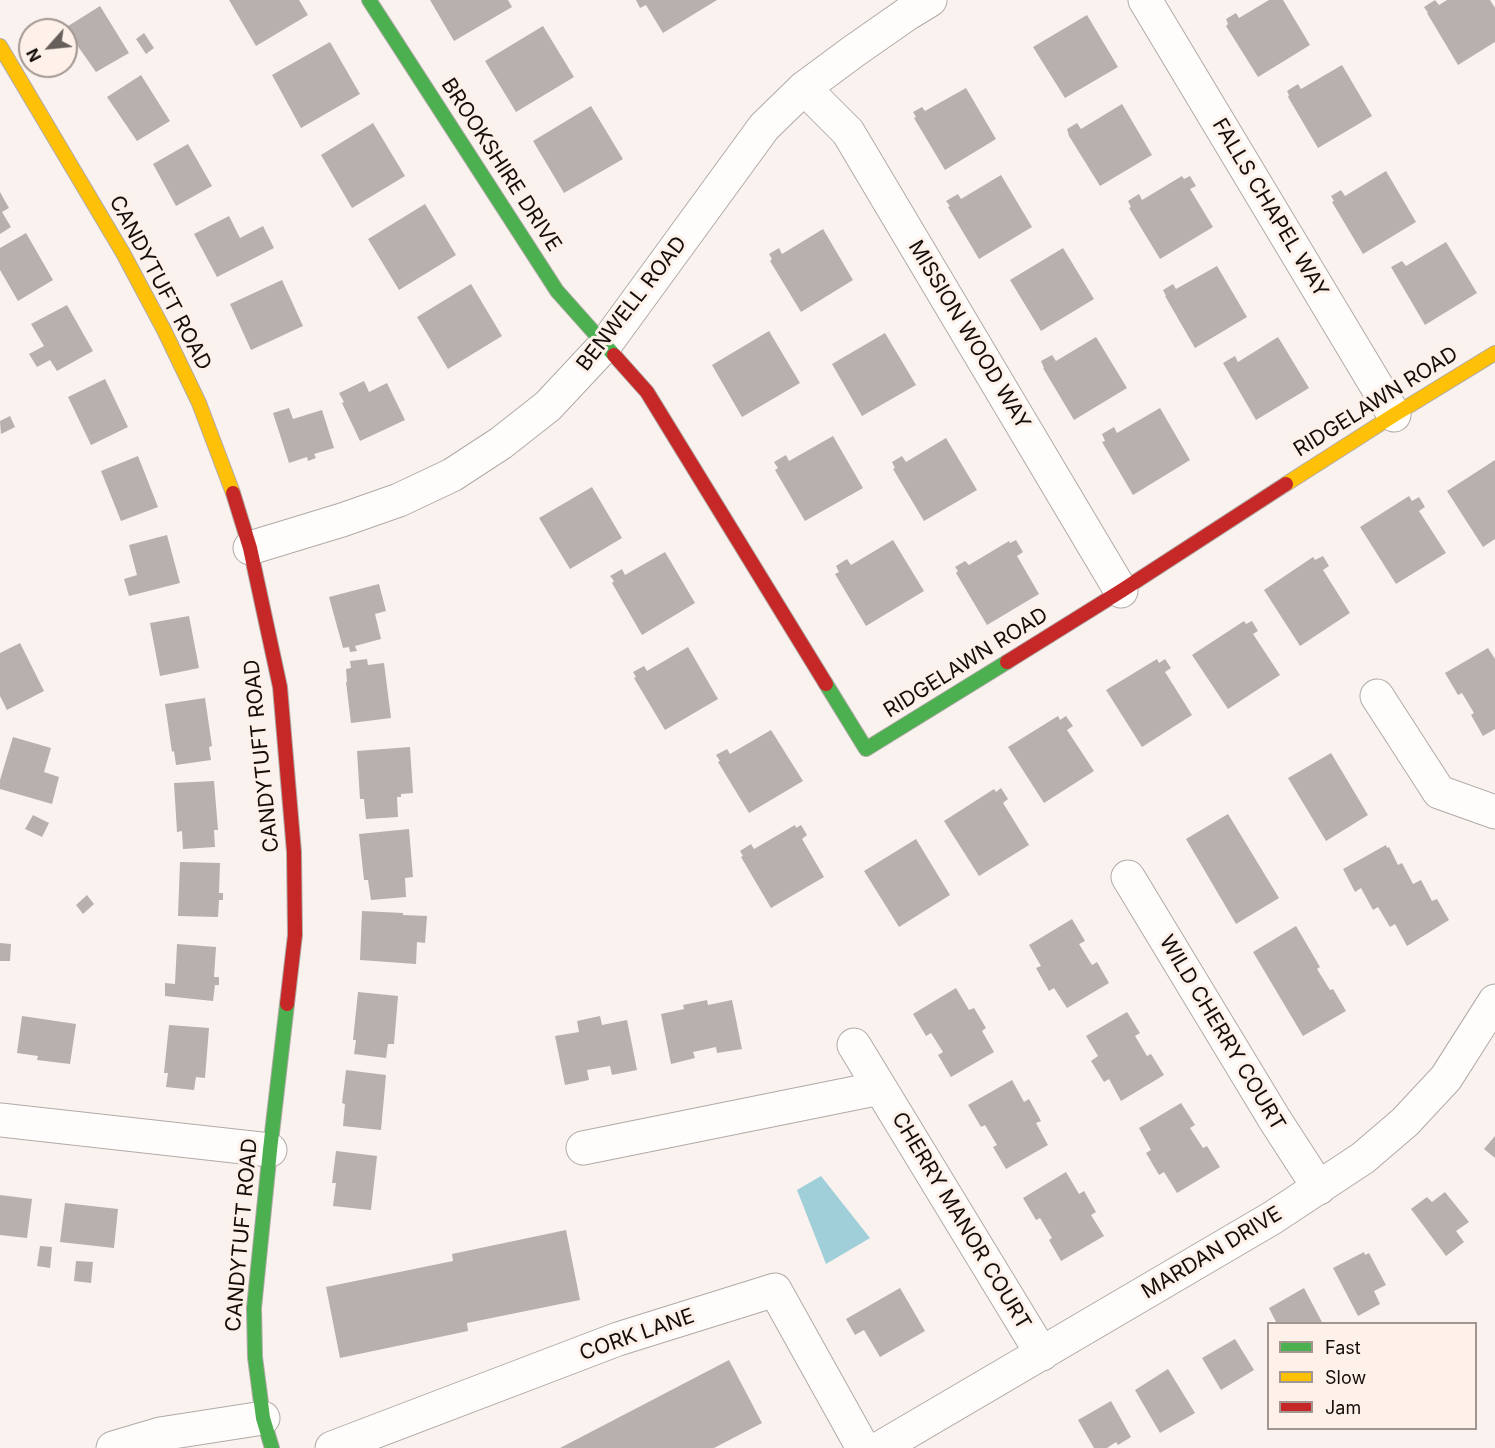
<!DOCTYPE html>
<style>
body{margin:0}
#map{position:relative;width:1495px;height:1448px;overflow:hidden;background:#faf2ee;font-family:Inter,sans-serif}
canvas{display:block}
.legend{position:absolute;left:1267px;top:1322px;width:210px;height:108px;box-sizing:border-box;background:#fef1ea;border:2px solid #a19691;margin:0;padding:8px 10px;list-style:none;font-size:18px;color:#150e0b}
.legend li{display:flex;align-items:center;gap:12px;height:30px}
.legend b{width:30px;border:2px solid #a19691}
.north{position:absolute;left:18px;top:18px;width:60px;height:60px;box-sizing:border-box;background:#fef1ea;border:2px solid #a19691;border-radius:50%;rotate:243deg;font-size:16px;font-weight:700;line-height:24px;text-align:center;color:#150e0b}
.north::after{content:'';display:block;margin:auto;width:21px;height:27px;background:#655e5a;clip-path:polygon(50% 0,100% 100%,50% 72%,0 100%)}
</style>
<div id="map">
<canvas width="1495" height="1448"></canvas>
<ul class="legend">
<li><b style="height:8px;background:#4caf50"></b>Fast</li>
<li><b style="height:8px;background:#ffc107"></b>Slow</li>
<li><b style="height:8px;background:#c62828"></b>Jam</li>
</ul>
<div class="north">N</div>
</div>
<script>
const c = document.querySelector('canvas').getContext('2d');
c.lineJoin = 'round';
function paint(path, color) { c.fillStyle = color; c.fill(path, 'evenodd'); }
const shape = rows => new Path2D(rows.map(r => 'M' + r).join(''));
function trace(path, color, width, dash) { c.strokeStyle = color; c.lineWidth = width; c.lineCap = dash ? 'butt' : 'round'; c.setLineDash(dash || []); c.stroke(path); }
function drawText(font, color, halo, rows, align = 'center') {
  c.font = font + ' Inter,sans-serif'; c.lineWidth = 6; c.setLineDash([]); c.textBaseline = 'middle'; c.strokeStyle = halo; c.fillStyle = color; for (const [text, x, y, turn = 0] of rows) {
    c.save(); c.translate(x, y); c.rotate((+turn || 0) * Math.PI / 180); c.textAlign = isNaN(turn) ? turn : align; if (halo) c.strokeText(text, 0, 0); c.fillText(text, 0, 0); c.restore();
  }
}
const water = shape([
 [821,1176,870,1238,826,1264,797,1190]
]);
const building = shape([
 [229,0,299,0,308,15,256,46],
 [430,0,508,0,512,7,454,41],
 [636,0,717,0,663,33,646,5,640,8],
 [1269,0,1283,0,1310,45,1258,77,1226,26,1228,24,1226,19,1236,13,1239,18],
 [1435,0,1439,5,1447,0,1490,0,1495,8,1495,42,1458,65,1427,13,1428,13,1424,7],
 [100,6,129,53,96,72,65,28],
 [1087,15,1118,67,1065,98,1033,47],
 [543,26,574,77,516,112,485,61],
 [144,33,154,48,146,54,136,39],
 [330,42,360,94,301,128,272,75],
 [1342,65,1372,116,1318,148,1288,97,1289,95,1287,91,1298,84,1301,89],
 [141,75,170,121,137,141,107,97],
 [966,88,996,139,945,170,914,118,916,117,913,112,922,107,925,111],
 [1122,104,1152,155,1100,186,1069,136,1067,129,1077,123,1081,129],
 [591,106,623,159,564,193,533,141],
 [373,123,405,176,352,208,321,155],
 [188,144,212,186,176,206,153,164],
 [1386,171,1416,222,1363,254,1332,202,1334,201,1331,196,1341,190,1345,196],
 [1001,175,1032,227,979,259,948,207,950,206,946,201,958,194,961,199],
 [1182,176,1184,179,1190,176,1196,186,1190,189,1213,227,1160,259,1129,208,1131,207,1128,201,1139,194,1142,200],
 [0,192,9,208,2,212,11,227,0,234],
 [425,204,456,255,399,290,368,239],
 [229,216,240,238,263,226,274,248,217,277,194,234],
 [823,229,853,280,801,312,770,261,772,259,769,254,779,248,782,254],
 [26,233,53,280,18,301,0,270,0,248],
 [1446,242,1477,293,1425,325,1391,267,1402,261,1406,266],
 [1063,248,1094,299,1041,331,1010,280],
 [1217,266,1247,317,1195,348,1165,296,1166,296,1163,290,1173,284,1176,289],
 [282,280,303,326,251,350,230,304],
 [471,284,502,336,448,369,417,317],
 [67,305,93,351,57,371,50,360,37,367,29,354,44,346,31,324],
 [769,331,800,383,742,417,712,365],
 [885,333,916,385,862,416,832,364],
 [1096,337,1127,388,1074,420,1043,368,1044,368,1041,361,1052,355,1056,361],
 [1278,337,1309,388,1256,420,1223,363,1235,356,1238,362],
 [105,379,128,427,91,445,68,397],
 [364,381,369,392,387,383,405,420,360,441,342,403,344,402,339,393],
 [289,408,293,419,322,410,334,448,314,454,316,458,308,461,307,457,289,463,273,413],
 [1160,408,1190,460,1133,495,1102,442,1105,441,1102,434,1114,427,1117,433],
 [10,416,15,427,1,434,0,421],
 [833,436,863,488,805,521,775,470,778,468,774,462,786,455,789,461],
 [946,438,977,490,924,521,893,469,895,468,892,462,902,456,906,462],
 [138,456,158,507,121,521,101,471],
 [1495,460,1495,539,1483,547,1447,491],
 [592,487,622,538,570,569,539,518],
 [1409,496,1412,501,1419,497,1425,507,1419,511,1446,553,1396,584,1360,527],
 [167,535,180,583,129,596,124,579,137,575,129,545],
 [893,540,924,591,866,626,835,574,839,572,836,566,847,559,851,565],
 [1016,540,1023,552,1017,556,1039,594,987,625,956,573,958,571,955,567,965,561,969,565,1009,541,1010,543],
 [665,552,695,603,642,635,612,583,614,581,610,576,622,569,625,575],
 [1323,556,1329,566,1323,570,1350,613,1300,646,1264,590,1313,557,1315,560],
 [379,584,386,611,375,614,381,639,355,646,357,651,350,652,349,647,343,648,329,597],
 [189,616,199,668,160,676,150,623],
 [1244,621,1246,624,1252,621,1258,631,1253,634,1280,675,1228,709,1192,655],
 [20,643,44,691,7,710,0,696,0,653],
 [688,647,718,699,665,730,634,678,636,677,633,672,644,666,647,671],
 [1488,648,1495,659,1495,729,1483,736,1471,715,1474,713,1462,693,1458,695,1445,673],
 [367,659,368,665,384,663,391,718,351,723,346,682,347,682,346,669,351,668,350,661],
 [1157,659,1159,663,1165,659,1171,668,1165,672,1192,715,1142,747,1106,690],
 [205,698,212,746,209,747,211,760,176,765,174,751,172,752,165,704],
 [1058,716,1060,720,1066,716,1073,726,1067,730,1094,771,1044,803,1008,747],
 [771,730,803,781,749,813,718,762,720,761,716,755,727,749,730,754],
 [13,737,51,748,44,772,59,777,52,804,0,789,0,780],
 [410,747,413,793,401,794,401,797,397,797,398,817,366,819,364,799,360,799,357,751],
 [1331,753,1368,815,1326,841,1288,778],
 [214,781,218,830,214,830,215,847,183,849,182,831,177,832,174,783],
 [1001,788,1008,799,1003,803,1029,845,979,876,944,821,994,789,996,792],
 [1228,814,1279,898,1236,924,1186,839],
 [33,815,49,823,42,837,25,829],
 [795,825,796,828,801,825,807,835,802,839,824,877,771,908,741,857,743,856,740,851,751,844,754,849],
 [409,829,413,877,405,878,406,897,371,900,368,880,364,880,359,834],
 [916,839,950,895,899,927,864,871],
 [1386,845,1387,848,1389,847,1398,865,1402,863,1413,884,1421,880,1432,901,1437,899,1449,920,1407,946,1395,924,1390,927,1378,907,1373,910,1361,888,1355,892,1343,869],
 [180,862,220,863,219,893,223,893,223,900,219,900,218,917,178,916],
 [87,895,94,904,83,914,76,905],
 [362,911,403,913,403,915,427,916,425,943,417,942,416,964,360,960],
 [1072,919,1085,941,1079,944,1092,965,1097,962,1109,983,1067,1008,1054,988,1049,991,1036,968,1041,966,1029,945],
 [1296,926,1320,967,1317,969,1330,990,1333,989,1346,1011,1303,1036,1253,952],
 [0,943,11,944,10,961,0,961],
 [177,944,216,947,214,977,219,977,219,985,215,985,213,1001,165,996,165,983,175,984],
 [956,988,969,1010,974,1008,986,1028,982,1031,994,1052,951,1077,938,1055,943,1052,931,1033,926,1036,913,1014],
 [358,992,398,996,394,1044,388,1044,386,1058,354,1054,356,1040,353,1040],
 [707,1000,708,1005,732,1000,742,1049,717,1053,716,1047,693,1052,695,1058,671,1064,661,1014,684,1009,683,1005],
 [1127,1012,1140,1033,1135,1036,1147,1056,1151,1054,1164,1075,1121,1101,1109,1079,1104,1082,1091,1061,1098,1056,1086,1036],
 [22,1016,76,1024,70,1064,37,1060,38,1056,17,1053],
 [600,1016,602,1025,627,1020,637,1070,612,1075,610,1066,587,1070,589,1080,565,1085,555,1036,579,1032,577,1021],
 [169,1025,209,1028,205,1078,196,1077,194,1090,166,1087,168,1073,164,1073],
 [346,1070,386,1075,381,1130,343,1126,345,1104,342,1103],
 [1012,1080,1024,1102,1029,1099,1041,1121,1036,1123,1048,1145,1006,1169,993,1147,997,1145,985,1125,981,1127,968,1105],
 [1181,1103,1195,1125,1190,1128,1203,1148,1207,1146,1220,1167,1177,1193,1164,1172,1159,1175,1146,1153,1151,1150,1139,1128],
 [1495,1136,1495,1158,1484,1149],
 [336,1151,377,1156,371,1210,333,1206,336,1183,332,1183],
 [1066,1172,1079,1194,1084,1191,1096,1212,1091,1215,1104,1236,1061,1261,1049,1240,1052,1238,1040,1218,1036,1220,1023,1198],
 [1445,1192,1469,1222,1456,1231,1464,1242,1446,1256,1411,1209,1427,1197,1432,1202],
 [0,1195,32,1199,27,1238,0,1235],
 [65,1203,118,1209,114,1248,60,1242],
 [566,1230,580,1300,467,1323,468,1331,340,1358,326,1287,453,1261,452,1254],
 [40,1246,52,1247,50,1268,37,1266],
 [1364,1252,1365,1255,1369,1253,1386,1285,1374,1291,1380,1304,1358,1316,1333,1268],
 [76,1261,93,1262,91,1283,74,1281],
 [900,1288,925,1331,880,1357,864,1330,855,1335,846,1319],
 [1304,1288,1323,1324,1277,1324,1269,1308],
 [1235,1339,1254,1370,1221,1390,1202,1358],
 [729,1360,762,1423,714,1448,560,1448],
 [1168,1369,1195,1413,1160,1433,1135,1390],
 [1111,1401,1131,1437,1118,1445,1116,1442,1107,1448,1094,1448,1078,1420]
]);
const street = shape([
 [1145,0,1394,415],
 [804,88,848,132,1121,591],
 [250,548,342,520,399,500,452,475,501,443,548,406,605,345,764,127,804,88,854,51,907,14,930,0],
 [1377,696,1439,792,1495,812],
 [1128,877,1275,1120,1319,1188],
 [854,1045,1042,1354],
 [0,1120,270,1150],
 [583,1148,880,1088],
 [113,1448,160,1434,263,1418],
 [332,1448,618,1339,775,1290,863,1448],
 [880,1448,1272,1218,1363,1158,1405,1122,1446,1078,1495,1001]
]);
const fast = shape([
 [369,0,557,291,614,355],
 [826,684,866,749,1007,662],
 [272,1448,263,1418,255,1357,254,1308,270,1150,287,1004]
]);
const slow = shape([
 [0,46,123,253,164,330,199,403,233,493],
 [1286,484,1394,415,1495,353]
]);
const jam = shape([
 [614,355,647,392,826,684],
 [233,493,250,548,280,687,294,852,295,935,287,1004],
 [1007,662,1121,591,1286,484]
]);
const streetNames = [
 ["BROOKSHIRE DRIVE",501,165,57],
 ["FALLS CHAPEL WAY",1270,208,59],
 ["CANDYTUFT ROAD",160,283,62],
 ["BENWELL ROAD",632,304,-52],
 ["MISSION WOOD WAY",969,335,59],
 ["RIDGELAWN ROAD",1376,402,-32],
 ["RIDGELAWN ROAD",966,663,-32],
 ["CANDYTUFT ROAD",262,756,-96],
 ["WILD CHERRY COURT",1222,1033,59],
 ["CHERRY MANOR COURT",961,1221,59],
 ["CANDYTUFT ROAD",242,1235,-85],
 ["MARDAN DRIVE",1212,1253,-31],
 ["CORK LANE",637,1335,-19]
];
paint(water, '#a0cfda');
paint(building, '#b7b0ac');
trace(street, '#b1aaa6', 35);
trace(fast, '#b1aaa6', 16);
trace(slow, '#b1aaa6', 16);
trace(jam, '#b1aaa6', 16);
trace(street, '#fefdfc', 33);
trace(fast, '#4caf50', 14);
trace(slow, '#ffc107', 14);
trace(jam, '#c62828', 14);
drawText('21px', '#150e0b', '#fef1ea', streetNames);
</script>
